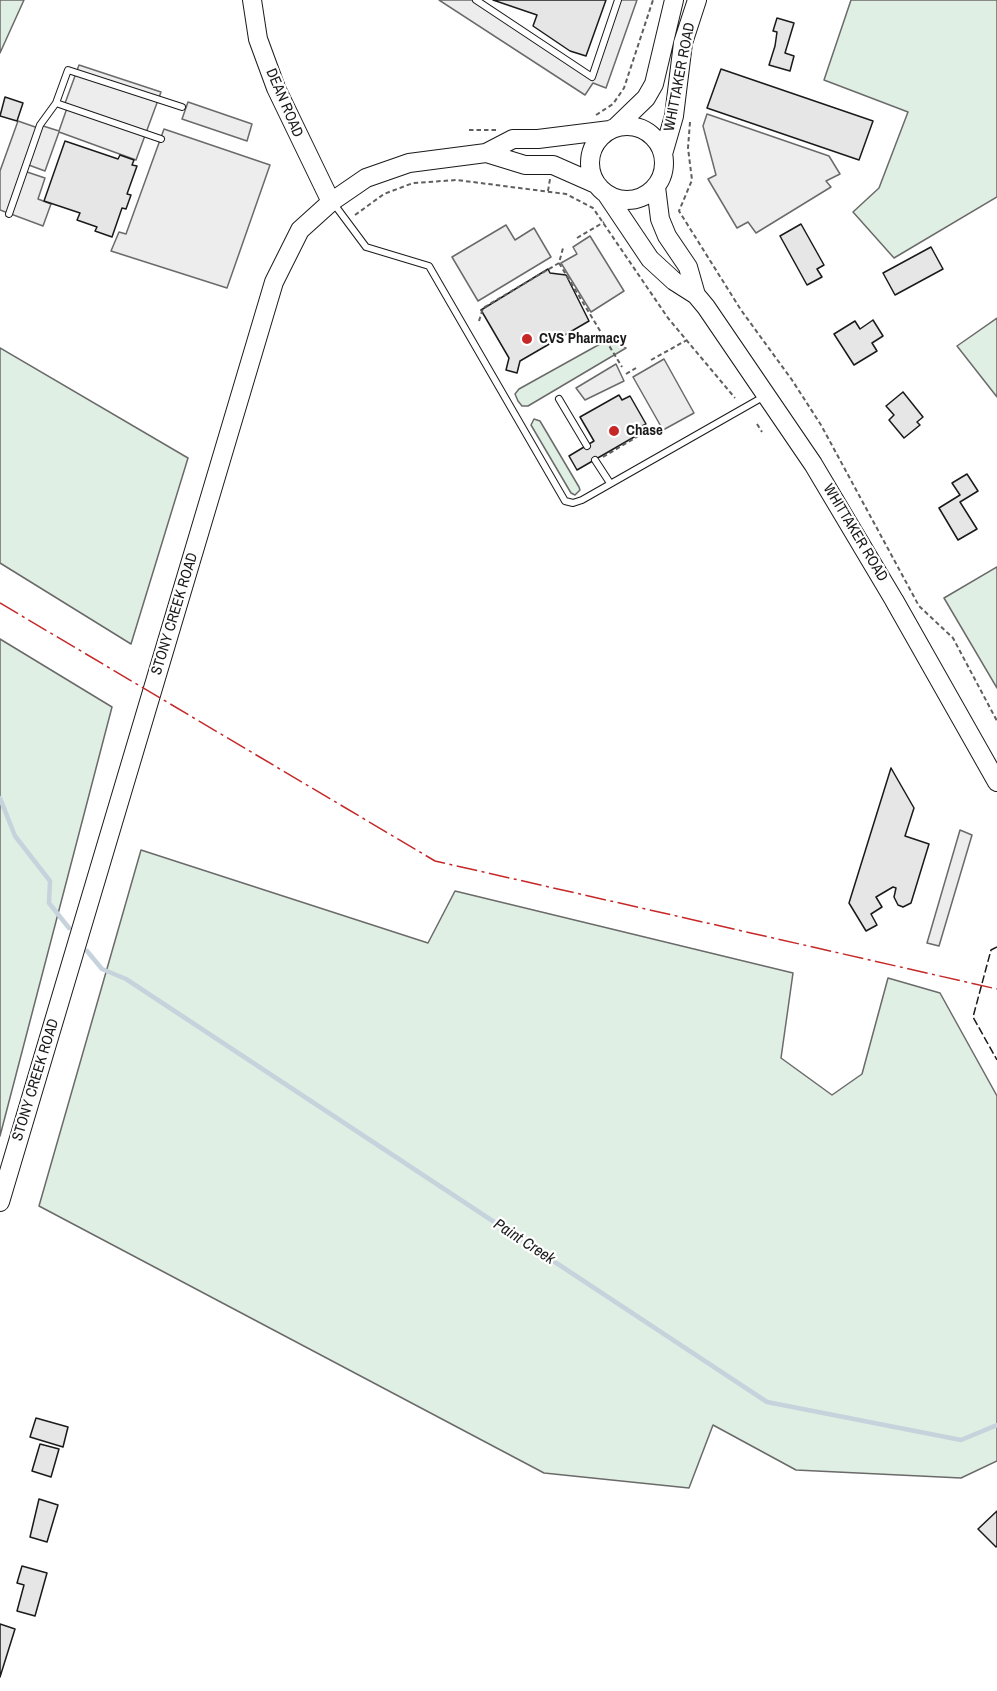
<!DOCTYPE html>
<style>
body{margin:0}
canvas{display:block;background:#fff}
</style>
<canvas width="997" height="1691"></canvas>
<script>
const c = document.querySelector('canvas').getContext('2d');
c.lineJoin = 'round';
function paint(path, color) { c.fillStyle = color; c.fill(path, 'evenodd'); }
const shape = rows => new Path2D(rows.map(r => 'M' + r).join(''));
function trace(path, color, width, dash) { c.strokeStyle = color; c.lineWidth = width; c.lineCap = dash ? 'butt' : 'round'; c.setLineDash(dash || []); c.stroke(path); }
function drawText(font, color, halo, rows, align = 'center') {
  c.font = font + ' "Archivo Narrow",sans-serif'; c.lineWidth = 4.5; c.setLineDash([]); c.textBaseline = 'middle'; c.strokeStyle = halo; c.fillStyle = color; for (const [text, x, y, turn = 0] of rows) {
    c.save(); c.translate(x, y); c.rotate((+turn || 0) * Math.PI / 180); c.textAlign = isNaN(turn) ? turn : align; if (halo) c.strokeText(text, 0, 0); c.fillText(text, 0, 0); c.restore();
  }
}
const green = shape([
 [0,0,24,0,0,53,0,0],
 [851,0,997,0,997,197,894,258,853,212,879,188,908,112,824,80,851,0],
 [997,318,997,397,957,346,997,318],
 [609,339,626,348,528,406,522,406,518,401,515,394,519,389,609,339],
 [0,348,188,458,131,644,0,563,0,348],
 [534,419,540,421,579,487,580,490,575,495,571,493,531,425,534,419],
 [997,567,997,688,944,598,997,567],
 [0,639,112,707,0,1136,0,639],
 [141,850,428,943,455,891,793,973,781,1058,832,1095,862,1074,888,978,940,993,997,1096,997,1461,961,1478,796,1470,713,1425,689,1488,544,1473,39,1206,141,850]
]);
const parking = shape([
 [439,0,476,0,592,77,618,0,637,0,606,88,593,83,585,95,439,0],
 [79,65,161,92,136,160,59,132,45,171,26,164,24,171,45,178,38,199,51,204,43,226,0,210,0,171,18,121,38,128,40,125,59,131,67,108,64,106,79,65],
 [188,102,252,124,247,141,182,119,188,102],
 [707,114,829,156,840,174,826,181,831,187,756,233,748,222,737,228,708,179,716,175,703,126,707,114],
 [164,129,270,165,227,288,111,251,119,232,126,234,164,129],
 [506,225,515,240,534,228,551,257,478,301,452,257,506,225],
 [590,236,624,291,591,312,561,263,577,254,573,247,590,236],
 [664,359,694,413,663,430,633,377,664,359],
 [616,364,624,381,585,400,576,388,616,364],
 [960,830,972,835,939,946,927,943,960,830]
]);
const stream = shape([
 [0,798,15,836,50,881,49,903,69,928],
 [87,951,102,969,126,979,767,1402,961,1440,997,1425]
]);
const building = shape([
 [493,0,606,0,586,56,570,51,533,26,537,15,493,0],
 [777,18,794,23,785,53,794,56,790,71,769,65,775,46,777,32,773,31,777,18],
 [721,69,873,121,859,160,707,108,721,69],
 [5,97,23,103,17,121,0,116,5,97],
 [65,141,118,159,120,155,134,160,132,165,137,166,127,194,131,195,126,209,122,208,112,237,95,231,97,227,77,220,80,213,44,201,65,141],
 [801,224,824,265,817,269,822,277,807,285,780,236,801,224],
 [931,247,943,269,895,295,883,273,931,247],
 [548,269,550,273,566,275,589,321,520,361,517,373,506,370,509,358,481,310,548,269],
 [873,320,883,336,872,343,877,351,854,365,834,334,855,321,860,329,873,320],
 [903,392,923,417,917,422,920,425,904,438,889,420,894,415,886,406,903,392],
 [619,395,622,400,630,396,646,424,638,428,641,433,577,470,569,456,594,441,580,417,619,395],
 [967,474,978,491,960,502,977,529,958,540,939,508,960,495,952,483,967,474],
 [891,768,914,808,905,836,929,844,911,903,903,907,898,905,894,897,896,888,893,887,876,897,882,907,871,914,877,925,866,931,849,903,891,768],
 [36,1418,68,1427,63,1447,30,1437,36,1418],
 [40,1444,59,1449,51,1477,32,1471,40,1444],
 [39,1499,58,1505,47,1542,30,1537,39,1499],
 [997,1511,997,1546,996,1547,978,1529,997,1511],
 [22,1566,47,1573,35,1616,17,1611,24,1585,17,1583,22,1566],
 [0,1624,15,1629,0,1677,0,1624]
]);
const path = shape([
 [596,115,613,104,624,88,653,0],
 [690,122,688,148,692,180,679,211,741,310,792,380,821,425,919,606,953,638,997,721],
 [469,130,496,130],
 [548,191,550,179],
 [355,215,384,194,413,183,457,180,566,194,593,208,668,318,735,398],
 [577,238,604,222],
 [559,263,622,367],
 [479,321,483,308,559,263,563,248],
 [651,360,687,340],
 [626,374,636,368],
 [757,424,762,432],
 [603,457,655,426]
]);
const lane = shape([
 [476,0,592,77,618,0],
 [56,103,161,139],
 [334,204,366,247,429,266,565,501,573,503,582,500,763,397],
 [9,214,40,125,56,103,68,70,182,107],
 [559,399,587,446],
 [595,460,610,483]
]);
const secondary = shape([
 [252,0,258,39,276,88,331,202],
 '590 163a37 37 0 1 1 74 0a37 37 0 1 1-74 0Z',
 [616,127,646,98,654,84,674,0],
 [486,153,513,139,538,139,610,130],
 [663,154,674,116,683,43,697,0],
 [656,187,660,219,667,236,688,267,696,295],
 [607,195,650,259,674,281,696,295,706,307,813,464,894,600,997,782],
 [0,1202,274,282,300,230,331,202,366,178,409,163,486,153,525,165,553,165,596,184]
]);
const fence = shape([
 [997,947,991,950,973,1017,997,1060]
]);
const power = shape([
 [0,603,435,861,997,989]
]);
const markers = [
 [527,339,6,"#c62828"],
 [614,431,6,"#c62828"]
];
const streetNames = [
 ["WHITTAKER ROAD",680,77,-79],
 ["DEAN ROAD",284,103,67],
 ["WHITTAKER ROAD",855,533,59],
 ["STONY CREEK ROAD",175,614,-73],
 ["STONY CREEK ROAD",36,1080,-73]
];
const poiNames = [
 ["CVS Pharmacy",539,339],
 ["Chase",626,431]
];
const waterNames = [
 ["Paint Creek",524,1242,33]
];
paint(green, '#e0efe3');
trace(green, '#6a6a6a', 1.5);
paint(parking, '#ededed');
trace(parking, '#6a6a6a', 1.5);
trace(stream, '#c6d2dc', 4.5);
paint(building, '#e6e6e6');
trace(building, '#1a1a1a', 1.5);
trace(lane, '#1a1a1a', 8);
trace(secondary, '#1a1a1a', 20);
trace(path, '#5f5f5f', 2, [4.5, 3]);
trace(lane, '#fff', 6);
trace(secondary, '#fff', 18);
trace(fence, '#1a1a1a', 1.5, [8, 3]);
trace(power, '#c62828', 1.5, [21, 4.5, 3, 4.5]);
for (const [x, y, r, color] of markers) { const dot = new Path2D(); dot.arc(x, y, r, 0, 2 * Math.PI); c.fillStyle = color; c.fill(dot); trace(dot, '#fff', 2); }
drawText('15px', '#1a1a1a', '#fff', streetNames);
drawText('bold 15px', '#1a1a1a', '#fff', poiNames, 'left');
drawText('italic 16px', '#1a1a1a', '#fff', waterNames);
</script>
